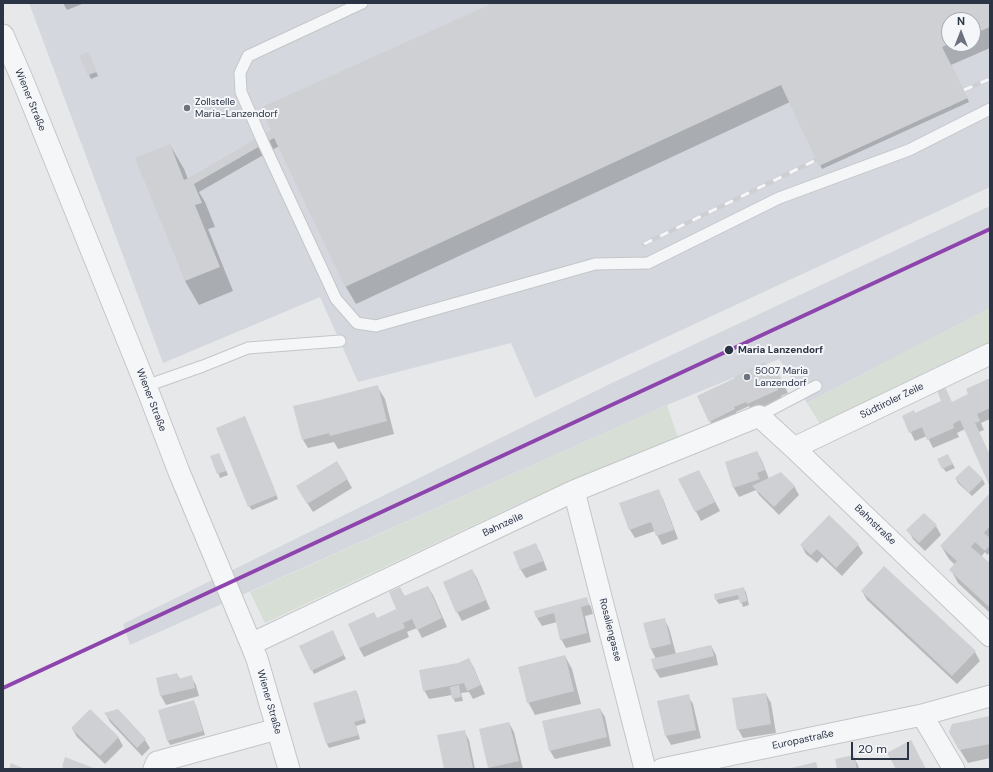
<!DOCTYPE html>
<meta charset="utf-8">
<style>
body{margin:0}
#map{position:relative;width:993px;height:772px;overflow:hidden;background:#e6e8ea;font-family:"DM Sans",sans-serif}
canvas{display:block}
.frame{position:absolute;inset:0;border:4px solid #2b3445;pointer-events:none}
.north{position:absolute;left:941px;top:12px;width:40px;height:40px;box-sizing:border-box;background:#f4f6f9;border:1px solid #a4a8b1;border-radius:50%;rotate:0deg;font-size:11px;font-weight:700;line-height:16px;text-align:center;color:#2b3445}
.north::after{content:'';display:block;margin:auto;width:14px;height:18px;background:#6c737f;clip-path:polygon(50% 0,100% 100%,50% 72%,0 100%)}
.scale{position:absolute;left:851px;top:742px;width:58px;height:18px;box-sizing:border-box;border:2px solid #2b3445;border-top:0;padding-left:5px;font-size:12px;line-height:14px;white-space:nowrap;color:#2b3445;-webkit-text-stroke:3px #f4f6f9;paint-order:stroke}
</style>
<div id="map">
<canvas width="993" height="772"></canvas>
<div class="frame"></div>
<div class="north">N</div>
<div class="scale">20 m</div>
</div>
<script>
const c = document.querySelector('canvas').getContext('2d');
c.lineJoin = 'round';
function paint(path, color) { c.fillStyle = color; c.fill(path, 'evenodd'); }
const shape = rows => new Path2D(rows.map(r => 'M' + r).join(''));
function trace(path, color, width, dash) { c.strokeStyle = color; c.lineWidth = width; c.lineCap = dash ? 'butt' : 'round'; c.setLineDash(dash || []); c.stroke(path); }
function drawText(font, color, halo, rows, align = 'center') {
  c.font = font + ' "DM Sans",sans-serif'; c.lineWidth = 4; c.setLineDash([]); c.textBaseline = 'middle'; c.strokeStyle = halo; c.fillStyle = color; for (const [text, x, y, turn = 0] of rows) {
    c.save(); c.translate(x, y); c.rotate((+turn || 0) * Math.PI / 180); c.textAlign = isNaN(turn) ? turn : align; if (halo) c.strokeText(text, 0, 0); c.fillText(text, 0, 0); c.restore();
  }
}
const built = shape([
 [29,3,990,3,990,187,535,398,511,343,358,382,320,297,163,363],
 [949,20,973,20,973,44,949,44],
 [990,206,990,308,807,403,779,359,667,405,130,645,123,624,616,381]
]);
const green = shape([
 [990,308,990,345,820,424,807,403],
 [667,405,678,438,525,501,265,623,250,592]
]);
const shadow = shape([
 [63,3,81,3,82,4,67,10],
 [495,3,990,3,990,48,951,65,969,102,822,169,790,102,356,304,346,287,279,146,199,192,205,202,215,227,208,229,233,291,199,305,185,281,170,145,184,169,188,179],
 [949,20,973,20,973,44,949,44],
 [80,56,90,57,98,76,91,79],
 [775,367,788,393,781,396,782,399,753,412,749,406,736,412,739,418,715,430,710,421],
 [990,379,990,419,981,423,984,430,979,432,990,456,990,484,965,429,957,433,959,437,933,448,927,436,915,441,903,417,952,403,970,395],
 [377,386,385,399,394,434,338,449,334,442,308,448,303,440],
 [247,422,278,499,252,510,249,506],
 [757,452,762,461,769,479,794,486,799,495,779,515,759,495,756,490,739,497,734,488,726,463],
 [219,454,228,475,220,478,212,456],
 [950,459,955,468,946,472,943,468],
 [969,466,983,480,985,484,972,496,958,483,956,479],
 [347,479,352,488,313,512,302,495],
 [679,479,704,480,720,511,701,521],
 [658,490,663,499,678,539,662,545,655,531,635,538,630,530,621,504],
 [990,494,990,552,987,555,985,552,981,557,990,565,990,613,958,583,951,570,955,565,949,559,941,546],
 [829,516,858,545,863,553,842,576,822,557,817,563,806,554,801,545],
 [936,526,941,535,925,551,913,539,908,530],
 [535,544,540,552,547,570,526,578,521,570,514,552],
 [472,570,477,578,490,609,462,621,457,612],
 [428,587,433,595,447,627,422,638,417,628,407,632,409,637,364,657,359,648,349,624,377,619,398,610,400,588,405,597],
 [743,588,746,592,749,605,743,607,740,599,719,604,716,600],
 [862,591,975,652,980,661,957,684,867,600],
 [586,599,591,607,593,614,585,616,591,642,566,648,561,639,557,622,542,626,537,618],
 [664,619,669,628,676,654,711,646,716,655,718,665,660,678,655,670,656,659,651,649,644,624],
 [334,635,346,659,314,674,312,670],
 [565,656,572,669,581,704,535,715,528,702],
 [469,659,474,668,485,694,473,699,469,692,461,693,463,701,455,702,452,695,429,699,424,690,458,664],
 [177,674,180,679,191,677,196,685,199,696,166,705,161,696,157,679],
 [356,691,358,695,366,723,356,726,360,739,329,748,327,744,315,703],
 [766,694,771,703,776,733,743,738,738,729],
 [688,696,693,704,701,738,671,745,666,736,659,702],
 [194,702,196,706,205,735,170,745,168,741,160,711],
 [600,709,605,717,611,746,555,759,550,751],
 [106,714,145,740,150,748,142,756,110,722],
 [990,717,990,758,968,763,960,750],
 [509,723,514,732,523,769,490,769,480,730],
 [72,728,118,737,123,746,105,764,77,737],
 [464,731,469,740,475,769,445,769],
 [853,756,858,765,859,769,838,769]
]);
const building = shape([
 [493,3,990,3,990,27,973,34,973,20,949,20,949,44,942,47,968,98,819,166,781,85,345,287,274,138,194,184,202,203,195,205,220,267,185,281,135,158,170,144,184,180,191,177,271,130,260,108],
 [88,52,97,72,88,75,79,56],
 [765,362,768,369,775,366,784,384,777,387,778,390,747,404,746,402,734,407,735,409,709,422,697,396,735,378,734,377],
 [990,378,990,408,977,414,980,421,975,423,990,455,990,487,960,420,953,424,954,428,927,440,922,427,909,433,902,416,914,410,915,413,941,401,937,390,945,387,952,402,968,394,966,389],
 [378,385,387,421,330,436,329,433,302,440,293,406,320,400],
 [245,416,277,495,248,507,216,428],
 [757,451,765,470,757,473,760,479,733,488,725,462],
 [219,453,226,471,217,474,210,456],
 [948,454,953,464,942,469,937,459],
 [337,461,348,479,307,504,296,486],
 [969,465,983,479,969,493,955,478],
 [699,470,715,502,695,512,678,479],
 [781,472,795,486,774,507,752,486],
 [659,489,674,530,656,536,651,522,629,530,619,503],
 [990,493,990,526,984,533,990,538,990,545,985,551,975,542,971,547,990,563,990,605,988,606,949,570,957,561,940,546],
 [924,513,937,525,919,543,906,530],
 [829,515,859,544,836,568,817,549,811,555,800,545],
 [536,543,543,561,520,570,513,552],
 [884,566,976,651,952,676,861,591],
 [472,569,486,600,456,613,443,582],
 [428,586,442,618,417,630,412,619,403,623,405,628,359,648,348,624,374,612,377,618,396,609,389,592,400,587,404,596],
 [744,587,747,601,740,603,738,595,715,600,714,594],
 [587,597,589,605,581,607,587,633,560,640,554,613,536,618,534,611],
 [665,618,671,644,650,649,643,623],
 [333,630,344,655,311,671,299,646],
 [711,645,714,656,654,670,651,659],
 [565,655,574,691,527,703,518,667],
 [469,658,481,685,467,691,464,683,423,691,419,670,458,663],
 [177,673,179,679,192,675,195,688,160,696,156,678],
 [459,685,461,697,452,699,450,687],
 [356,690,365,719,354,722,359,735,326,744,313,703],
 [766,693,771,724,737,730,732,698],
 [689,694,696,730,665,736,657,701],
 [194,700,203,731,167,741,158,710],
 [600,708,607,737,549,751,542,721],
 [90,709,119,737,100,756,71,728],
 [118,709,146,739,137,748,104,713],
 [990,716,990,744,959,750,949,732,952,724],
 [509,722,519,761,488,768,479,729],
 [465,730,473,769,444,769,437,735],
 [911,740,926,769,896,769,887,753],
 [854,755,857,769,837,769,835,759],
 [65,757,96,769,67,769,62,767],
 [816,762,818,769,791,769,791,768],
 [11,763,25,769,9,769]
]);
const lane = shape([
 [362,3,248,56,240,73,241,92,262,140,336,299,357,323,376,326,595,264,648,263,779,198,909,150,990,109],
 [146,386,203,366,248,348,340,341],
 [759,416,816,386]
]);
const street = shape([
 [3,35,23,81,146,386,179,472,251,644,257,659,289,769],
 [794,448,990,354],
 [574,491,645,769],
 [251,644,574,491,759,416,794,448,990,636],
 [922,715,954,769],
 [154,769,157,762,277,729],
 [662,769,922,715,990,696]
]);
const rail = shape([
 [964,90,990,79],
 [644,244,816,160]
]);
const rail1 = shape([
 [3,688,990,229]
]);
const markers = [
 [187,108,4,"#6c737f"],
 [729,350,5,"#2b3445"],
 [747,377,4,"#6c737f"]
];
const streetNames = [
 ["Wiener Straße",30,100,68],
 ["Wiener Straße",151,400,69],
 ["Südtiroler Zeile",892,401,-26],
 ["Bahnzeile",503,525,-25],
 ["Bahnstraße",875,525,44],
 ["Rosaliengasse",610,630,76],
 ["Wiener Straße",269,702,74],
 ["Europastraße",803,740,-12]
];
const poiNames = [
 ["Zollstelle",195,102],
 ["Maria-Lanzendorf",195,114],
 ["5007 Maria",755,371],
 ["Lanzendorf",755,383]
];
const stopNames = [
 ["Maria Lanzendorf",738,350]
];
paint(built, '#d4d7dd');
paint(green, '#d6ded6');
paint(shadow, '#0003');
paint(building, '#ced0d3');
trace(lane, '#c4c6c8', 13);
trace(street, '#c4c6c8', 23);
trace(lane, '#f5f6f7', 11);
trace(street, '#f5f6f7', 21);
trace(rail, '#cecfd2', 4.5);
trace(rail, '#f4f6f9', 3, [9]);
trace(rail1, '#8e44ad', 4);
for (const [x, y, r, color] of markers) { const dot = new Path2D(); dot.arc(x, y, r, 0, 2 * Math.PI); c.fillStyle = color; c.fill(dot); trace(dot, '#f4f6f9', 1.5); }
drawText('10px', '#2b3445', '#f4f6f9', streetNames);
drawText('10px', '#2b3445', '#f4f6f9', poiNames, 'left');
drawText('bold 10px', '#2b3445', '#f4f6f9', stopNames, 'left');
</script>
